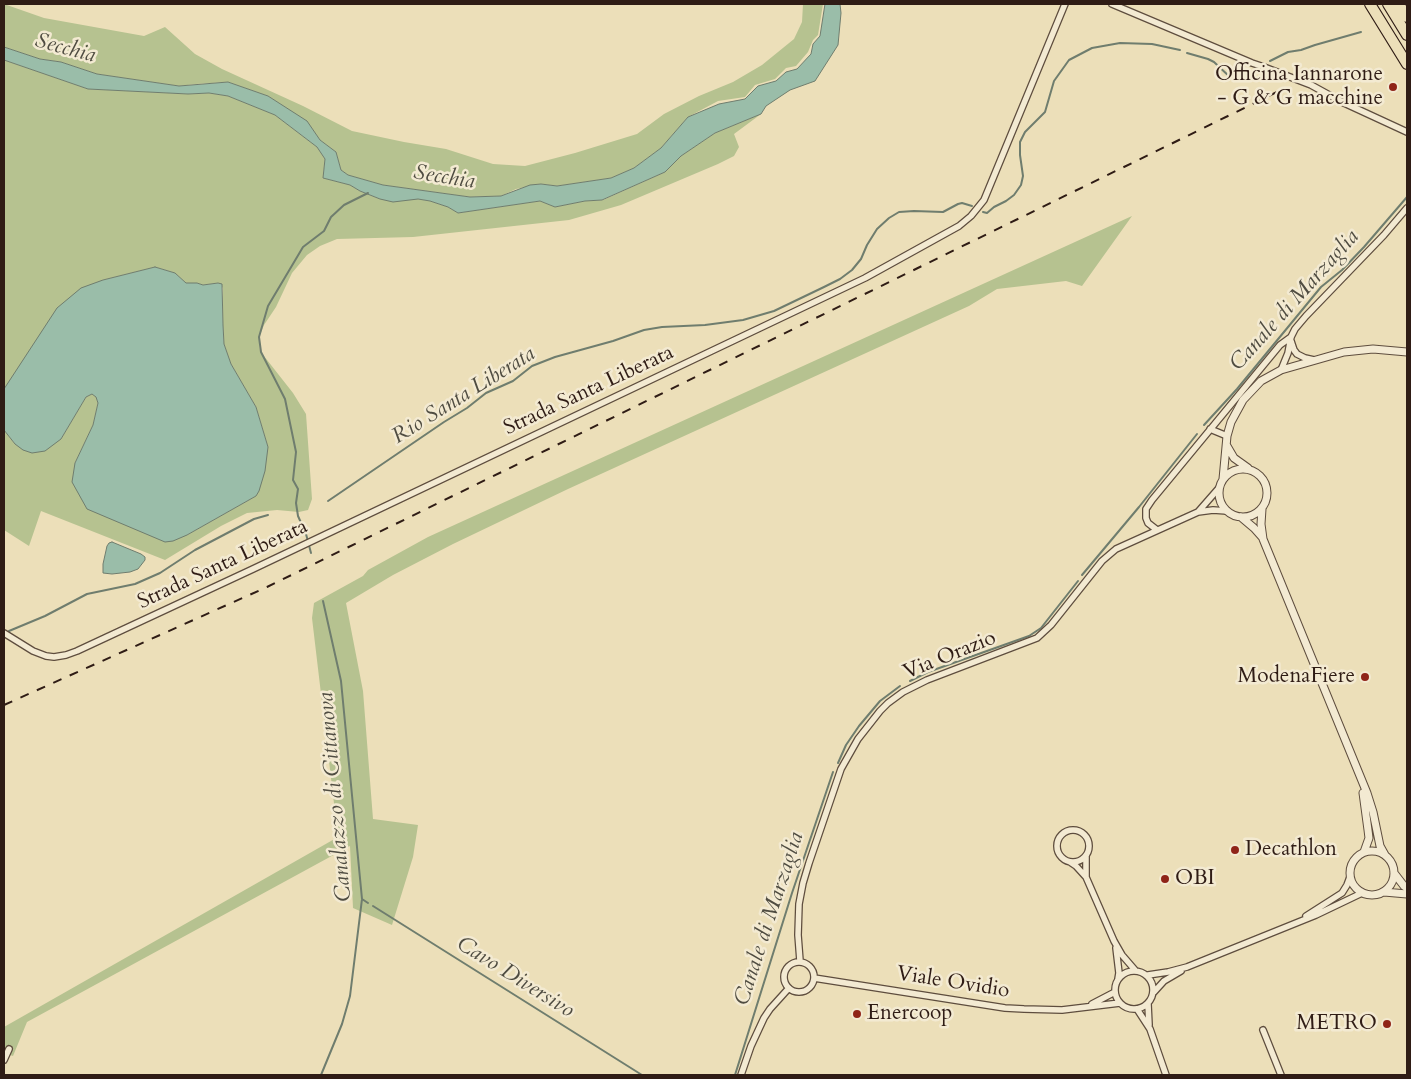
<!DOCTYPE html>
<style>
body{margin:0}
#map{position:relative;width:1411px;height:1079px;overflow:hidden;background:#ecdfb9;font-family:Cardo,serif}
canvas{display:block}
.frame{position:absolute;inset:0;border:5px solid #2f1c15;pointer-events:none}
</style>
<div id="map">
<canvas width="1411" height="1079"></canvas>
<div class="frame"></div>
</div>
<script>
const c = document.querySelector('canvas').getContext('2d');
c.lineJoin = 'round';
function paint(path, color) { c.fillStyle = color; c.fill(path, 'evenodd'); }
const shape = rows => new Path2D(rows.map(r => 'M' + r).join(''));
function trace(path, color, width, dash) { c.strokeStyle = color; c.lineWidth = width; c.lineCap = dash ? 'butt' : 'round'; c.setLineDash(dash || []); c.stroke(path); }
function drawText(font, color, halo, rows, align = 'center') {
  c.font = font + ' Cardo,serif'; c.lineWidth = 5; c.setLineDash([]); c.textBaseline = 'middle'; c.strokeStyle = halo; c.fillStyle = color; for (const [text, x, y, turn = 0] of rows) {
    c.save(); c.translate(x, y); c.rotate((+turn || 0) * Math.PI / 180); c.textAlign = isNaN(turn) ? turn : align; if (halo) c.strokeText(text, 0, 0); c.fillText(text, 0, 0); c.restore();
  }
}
const green = shape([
 [4,4,44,18,144,36,165,27,195,54,222,69,303,106,352,131,404,142,446,149,493,164,525,166,575,153,637,134,664,114,699,96,733,82,762,65,794,39,802,22,803,4,823,4,818,35,813,40,808,52,796,66,786,68,775,79,755,85,745,97,718,101,688,117,661,148,634,168,611,178,557,186,541,184,516,189,501,196,470,197,383,185,348,175,341,170,336,152,320,140,306,121,268,96,228,82,196,84,179,86,97,74,61,62,40,59,4,47],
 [4,60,88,89,188,94,209,93,228,96,275,115,317,147,325,159,323,178,350,185,360,191,380,199,418,199,430,201,448,207,458,213,540,201,555,207,585,201,603,200,665,172,681,156,715,133,761,114,734,134,739,147,734,156,718,164,621,205,569,220,413,237,337,239,320,246,307,255,292,273,276,307,264,325,259,337,260,351,293,393,306,414,312,499,308,510,299,512,277,510,247,513,221,526,165,560,41,511,29,546,4,530,4,430,15,444,61,439,86,397,92,394,97,397,98,403,93,425,75,463,187,535,256,496,268,447,256,407,231,364,224,344,223,325,223,288,218,283,203,285,197,283,186,283,175,273,155,267,103,280,4,389],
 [1132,216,1082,286,1066,281,997,289,969,306,568,489,453,544,393,575,346,603,363,691,373,819,418,825,413,857,392,925,353,908,350,846,27,1022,13,1056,4,1053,4,1027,338,837,312,618,314,603,363,576,368,570,428,537]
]);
const water = shape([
 [825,4,840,4,841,13,838,45,815,81,790,90,766,106,761,114,715,133,681,156,665,172,602,200,585,201,555,207,540,201,458,213,448,207,430,201,418,199,393,202,380,199,360,191,350,185,323,178,325,159,317,147,275,115,228,96,209,93,188,94,88,89,4,60,4,47,40,59,61,62,97,74,179,86,228,82,268,96,307,121,320,140,336,152,341,170,348,175,383,185,470,197,501,196,530,185,541,184,557,186,611,178,634,168,661,148,688,117,719,104,745,99,758,86,776,81,786,72,797,69,811,54,813,44,820,36,825,4],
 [155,267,175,273,186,283,197,283,203,285,218,283,222,284,223,325,224,344,231,364,256,407,268,447,265,471,259,491,256,496,187,535,173,541,165,542,87,509,72,482,75,463,93,425,98,403,96,397,92,394,86,397,61,439,45,451,32,453,23,450,15,444,4,430,4,389,57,308,81,288,103,280,155,267],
 [112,542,141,554,145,557,145,560,138,569,130,572,112,574,103,573,103,564,107,546,109,543,112,542]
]);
const stream = shape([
 [1187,53,1208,59,1214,62,1232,79,1243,81,1254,76],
 [1270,61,1288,52,1301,50,1315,45,1361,32],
 [983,212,987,213,994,207,1006,201,1014,195,1021,185,1023,176,1020,155,1020,142,1025,132,1045,112,1054,81,1069,60,1092,48,1120,43,1152,44,1180,50],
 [1204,425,1237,389,1321,287,1342,270,1364,247,1407,197],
 [328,501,444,422,467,408,486,393,513,381,532,366,555,357,613,341,644,330,662,327,705,325,743,320,774,311,824,287,840,279,852,270,861,259,867,245,877,229,889,218,899,212,914,211,943,212,958,204,962,203,972,206],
 [311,553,306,534,298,516,296,503,298,489,293,480,296,452,285,399,261,352,259,337,268,306,303,247,324,231,331,217,344,205,368,193],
 [1082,575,1139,507,1197,434],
 [9,631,45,616,87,594,135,584,160,573,195,550,254,519,268,515],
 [910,681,928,672,1029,636,1041,628,1078,581],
 [838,763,846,745,859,726,880,701,900,686],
 [362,899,368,903],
 [373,906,642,1075],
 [321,1075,342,1024,350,996,362,899,341,681,323,601],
 [735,1075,792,893,833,772]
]);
const minor = shape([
 [1112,4,1252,63,1264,67,1311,85,1342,102,1407,132],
 [1291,341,1294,350,1297,354,1305,358,1314,360],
 [1281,370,1288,353,1291,337,1295,329,1306,316,1384,235,1407,208],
 [1210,429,1227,436],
 [1198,512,1219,488],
 [1157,530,1148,523,1146,518,1146,509,1152,500,1280,345,1291,337],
 [4,633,33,651,46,656,54,657,66,655,77,651,253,569,865,278,959,226,971,216,984,200,1065,4],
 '1057 846a16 16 0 1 1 32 0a16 16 0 1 1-32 0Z',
 [1070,862,1076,866,1086,877,1086,856],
 [1086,877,1114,941,1122,955,1135,970],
 [1306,916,1342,893,1347,885,1350,877],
 [1116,948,1119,973,1118,979],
 [800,961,798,935,799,904,803,883,809,863,841,769,858,739,880,711,888,703,903,692,927,680,1037,638,1051,625,1102,561,1116,549,1198,512,1213,510,1227,511],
 '784 977a15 15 0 1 1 30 0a15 15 0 1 1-30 0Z',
 '1115 990a19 19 0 1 1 38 0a19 19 0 1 1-38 0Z',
 [1148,975,1168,972,1187,967,1316,915,1362,893],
 [814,978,1005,1008,1024,1009,1062,1010,1120,1003],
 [1154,992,1164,981,1181,971],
 [1092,1004,1115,992],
 [1148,1004,1149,1025],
 [1137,1009,1150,1029,1166,1075],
 [1263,1030,1281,1075],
 [4,1060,9,1049],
 [741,1075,751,1046,764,1018,770,1009,789,988]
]);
const tertiary = shape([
 [1227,446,1234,458,1248,468],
 '1219 493a24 24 0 1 1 48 0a24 24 0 1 1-48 0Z',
 [1223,479,1227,436,1231,422,1243,400,1261,381,1281,370,1344,352,1373,349,1407,352],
 [1262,509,1261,524,1263,539,1367,793,1373,812,1380,846,1385,855],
 [1241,517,1254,528,1262,537],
 [1363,793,1368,830,1369,838,1364,852],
 '1350 873a22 22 0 1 1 44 0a22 22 0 1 1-44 0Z',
 [1394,873,1404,886,1407,888],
 [1384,892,1407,894]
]);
const motorway = shape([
 [1370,4,1407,64],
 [1388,4,1407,35],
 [1399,4,1407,17]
]);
const rail = shape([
 [4,705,267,587,1281,90]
]);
const markers = [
 [1393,87,5,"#8f2418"],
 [1365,677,5,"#8f2418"],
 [1235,850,5,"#8f2418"],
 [1165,879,5,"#8f2418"],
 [857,1014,5,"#8f2418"],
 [1387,1024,5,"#8f2418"]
];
const poiNames = [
 ["Officina Iannarone",1383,75],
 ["- G & G macchine",1383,99],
 ["ModenaFiere",1355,677],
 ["Decathlon",1245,850,"left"],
 ["OBI",1175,879,"left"],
 ["Enercoop",867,1014,"left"],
 ["METRO",1377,1024]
];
const streetNames = [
 ["Strada Santa Liberata",589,391,-25],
 ["Strada Santa Liberata",223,565,-25],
 ["Via Orazio",950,656,-22],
 ["Viale Ovidio",953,983,9]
];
const waterNames = [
 ["Secchia",65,49,15],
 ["Secchia",444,178,9],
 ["Canale di Marzaglia",1295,301,-48],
 ["Rio Santa Liberata",464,396,-32],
 ["Canalazzo di Cittanova",336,797,-95],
 ["Canale di Marzaglia",770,919,-72],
 ["Cavo Diversivo",515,978,32]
];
paint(green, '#b6c290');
paint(water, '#9abda9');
trace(water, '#6f7d6e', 1);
trace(stream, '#6f7d6e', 2);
trace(minor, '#5e4d3e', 8);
trace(tertiary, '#5e4d3e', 9);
trace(motorway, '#2f1c15', 12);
trace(minor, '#f3ead2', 5.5);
trace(tertiary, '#f3ead2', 7);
trace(motorway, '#ecdfb9', 10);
trace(rail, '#2f1c15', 2, [9, 9]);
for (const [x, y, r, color] of markers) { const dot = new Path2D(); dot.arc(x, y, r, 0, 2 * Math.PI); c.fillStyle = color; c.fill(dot); trace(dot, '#f3ead2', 2); }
drawText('21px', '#2f1c15', '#f3ead2', poiNames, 'right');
drawText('21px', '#2f1c15', '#f3ead2', streetNames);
drawText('italic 22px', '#4f4c41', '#f3ead2', waterNames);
</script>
